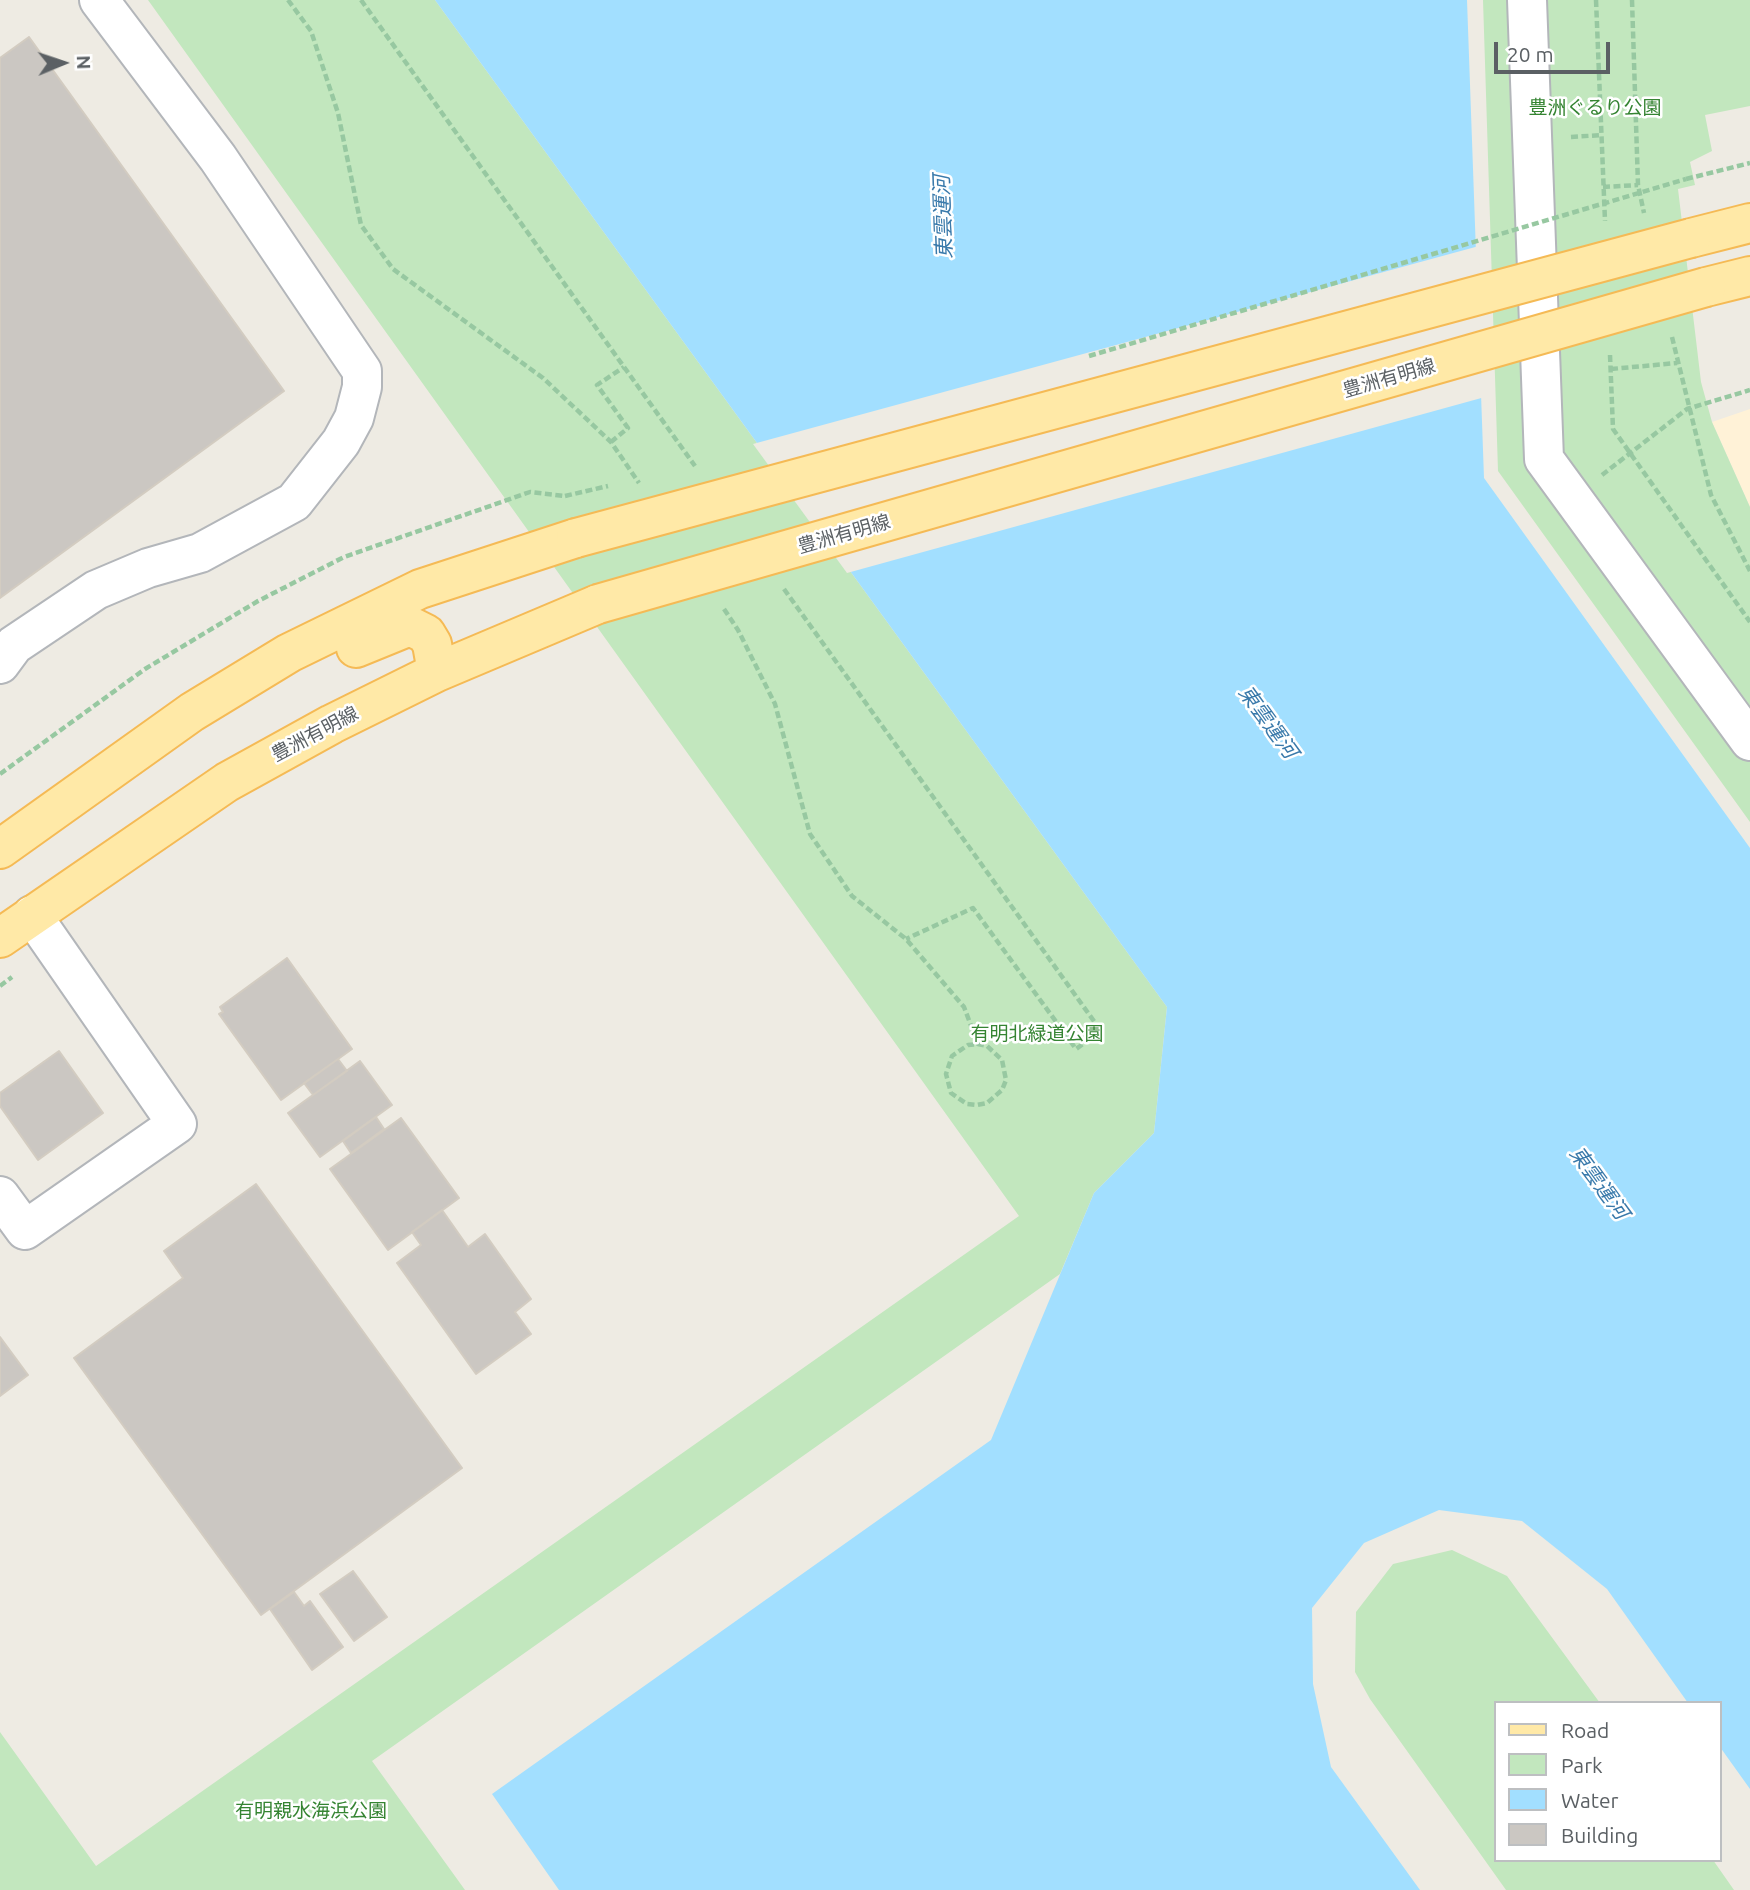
<!DOCTYPE html>
<meta charset="utf-8">
<style>
body{margin:0}
#map{position:relative;width:1750px;height:1890px;overflow:hidden;background:#eeebe3;font-family:Ubuntu,sans-serif}
canvas{display:block}
.legend{position:absolute;left:1494px;top:1701px;width:228px;height:161px;box-sizing:border-box;background:#fff;border:2px solid #bdbfc1;margin:0;padding:9px 12px;list-style:none;font-size:21px;color:#5b6064}
.legend li{display:flex;align-items:center;gap:14px;height:35px}
.legend b{width:35px;border:2px solid #bdbfc1}
.north{position:absolute;left:28px;top:28px;width:70px;height:70px;-webkit-text-stroke:5px #fff;paint-order:stroke;rotate:88deg;font-size:19px;font-weight:700;line-height:28px;text-align:center;color:#5b6064}
.north::after{content:'';display:block;margin:auto;width:24px;height:32px;background:#5b6064;clip-path:polygon(50% 0,100% 100%,50% 72%,0 100%)}
.scale{position:absolute;left:1494px;top:42px;width:116px;height:32px;box-sizing:border-box;border:4px solid #5b6064;border-top:0;padding-left:9px;font-size:21px;line-height:24px;white-space:nowrap;color:#5b6064;-webkit-text-stroke:5px #fff;paint-order:stroke}
</style>
<div id="map">
<canvas width="1750" height="1890"></canvas>
<ul class="legend">
<li><b style="height:9px;background:#ffe9a7"></b>Road</li>
<li><b style="height:19px;background:#c2e7be"></b>Park</li>
<li><b style="height:19px;background:#a2dfff"></b>Water</li>
<li><b style="height:19px;background:#cbc7c2"></b>Building</li>
</ul>
<div class="north">N</div>
<div class="scale">20 m</div>
</div>
<script>
const c = document.querySelector('canvas').getContext('2d');
c.lineJoin = 'round';
function paint(path, color) { c.fillStyle = color; c.fill(path, 'evenodd'); }
const shape = rows => new Path2D(rows.map(r => 'M' + r).join(''));
function trace(path, color, width, dash) { c.strokeStyle = color; c.lineWidth = width; c.lineCap = dash ? 'butt' : 'round'; c.setLineDash(dash || []); c.stroke(path); }
function drawText(font, color, halo, rows, align = 'center') {
  c.font = font + ' Ubuntu,"Noto Sans JP",sans-serif'; c.lineWidth = 5; c.setLineDash([]); c.textBaseline = 'middle'; c.strokeStyle = halo; c.fillStyle = color; for (const [text, x, y, turn = 0] of rows) {
    c.save(); c.translate(x, y); c.rotate((+turn || 0) * Math.PI / 180); c.textAlign = isNaN(turn) ? turn : align; if (halo) c.strokeText(text, 0, 0); c.fillText(text, 0, 0); c.restore();
  }
}
const commercial = shape([
 [1750,409,1750,507,1712,422]
]);
const green = shape([
 [148,0,435,0,1167,1007,1154,1133,1094,1193,1060,1274,372,1761,465,1890,0,1890,0,1732,96,1866,1019,1216],
 [1483,0,1750,0,1750,106,1705,115,1712,151,1690,162,1695,185,1678,189,1701,382,1712,422,1750,507,1750,822,1498,471],
 [1452,1550,1507,1576,1600,1703,1496,1703,1496,1860,1713,1860,1734,1890,1506,1890,1370,1699,1355,1672,1356,1612,1393,1564]
]);
const water = shape([
 [435,0,1467,0,1484,478,1750,848,1750,1789,1720,1747,1720,1703,1688,1703,1607,1589,1522,1521,1439,1510,1364,1543,1312,1608,1313,1684,1331,1767,1420,1890,559,1890,492,1794,991,1440,1094,1193,1154,1133,1167,1007]
]);
const pier = shape([
 [1479,246,1485,397,847,573,753,444]
]);
const building = shape([
 [29,37,284,391,0,598,0,58,29,37],
 [287,958,352,1049,281,1100,219,1014,223,1012,220,1007,287,958],
 [59,1051,103,1113,38,1160,0,1106,0,1093,59,1051],
 [338,1059,347,1071,313,1095,304,1083,338,1059],
 [360,1061,392,1105,320,1157,288,1113,360,1061],
 [376,1117,384,1129,351,1153,343,1141,376,1117],
 [401,1118,459,1198,388,1250,330,1169,401,1118],
 [256,1184,462,1468,261,1615,74,1358,183,1278,164,1251,256,1184],
 [442,1210,468,1247,485,1234,531,1299,515,1312,531,1334,476,1374,397,1263,421,1245,412,1232,442,1210],
 [0,1337,28,1375,0,1396,0,1337],
 [353,1571,387,1617,354,1641,320,1594,353,1571],
 [294,1592,304,1606,310,1601,343,1647,312,1670,270,1609,294,1592]
]);
const path = shape([
 [288,0,311,31,338,113,361,225,393,269,543,378,611,442,639,483],
 [361,0,695,466],
 [1596,0,1605,221],
 [1632,0,1638,185,1644,213],
 [1571,137,1602,135],
 [1686,179,1750,163],
 [1603,187,1638,185],
 [1672,337,1711,495,1750,571],
 [1610,355,1613,429,1750,622],
 [1611,369,1677,363],
 [611,442,628,428,597,385,624,367],
 [1602,475,1687,409,1750,390],
 [784,589,1101,1031,1076,1049,973,908,906,939],
 [724,609,738,630,775,704,810,834,852,896,906,939,964,1007,978,1044,987,1046,1002,1060,1006,1080,1002,1090,987,1103,977,1105,967,1104,951,1093,946,1074,952,1056,968,1045,978,1044],
 [0,774,145,669,258,601,344,557,530,492,565,496],
 [0,986,12,977]
]);
const minor = shape([
 [1527,0,1544,459,1750,741],
 [0,664,14,645,96,590,148,568,200,553,294,502,341,442,354,418,362,387,362,371,218,158,99,0],
 [0,1196,25,1230,177,1124,32,915]
]);
const major = shape([
 [1691,238,1750,223],
 [1706,287,1750,276],
 [356,648,410,626,426,634,432,644,437,672],
 [0,849,192,712,289,653,420,589,576,538],
 [0,938,227,782,332,724,437,672,598,604]
]);
const pathBridge = shape([
 [1089,356,1686,179],
 [565,496,608,486]
]);
const majorBridge = shape([
 [576,538,1691,238],
 [598,604,1706,287]
]);
const parkNames = [
 ["豊洲ぐるり公園",1595,108],
 ["有明北緑道公園",1037,1034],
 ["有明親水海浜公園",311,1811]
];
const streetNames = [
 ["豊洲有明線",1389,378,-16],
 ["豊洲有明線",844,534,-16],
 ["豊洲有明線",315,734,-28]
];
const waterNames = [
 ["東雲運河",943,217,-92],
 ["東雲運河",1268,722,54],
 ["東雲運河",1599,1183,54]
];
paint(commercial, '#fff2d7');
paint(green, '#c2e7be');
paint(water, '#a2dfff');
paint(pier, '#eeebe3');
paint(building, '#cbc7c2');
trace(building, '#d3ccc1', 2);
trace(minor, '#b3b6ba', 42);
trace(major, '#f5ba55', 42);
trace(path, '#97c8a1', 4.5, [7, 3.5]);
trace(minor, '#fff', 38);
trace(major, '#ffe9a7', 38);
trace(majorBridge, '#f5ba55', 42, []);
trace(pathBridge, '#97c8a1', 4.5, [7, 3.5]);
trace(majorBridge, '#ffe9a7', 38);
drawText('19px', '#358432', '#fff', parkNames);
drawText('19px', '#5b6064', '#fff', streetNames);
drawText('italic 21px', '#3a7aab', '#fff', waterNames);
</script>
